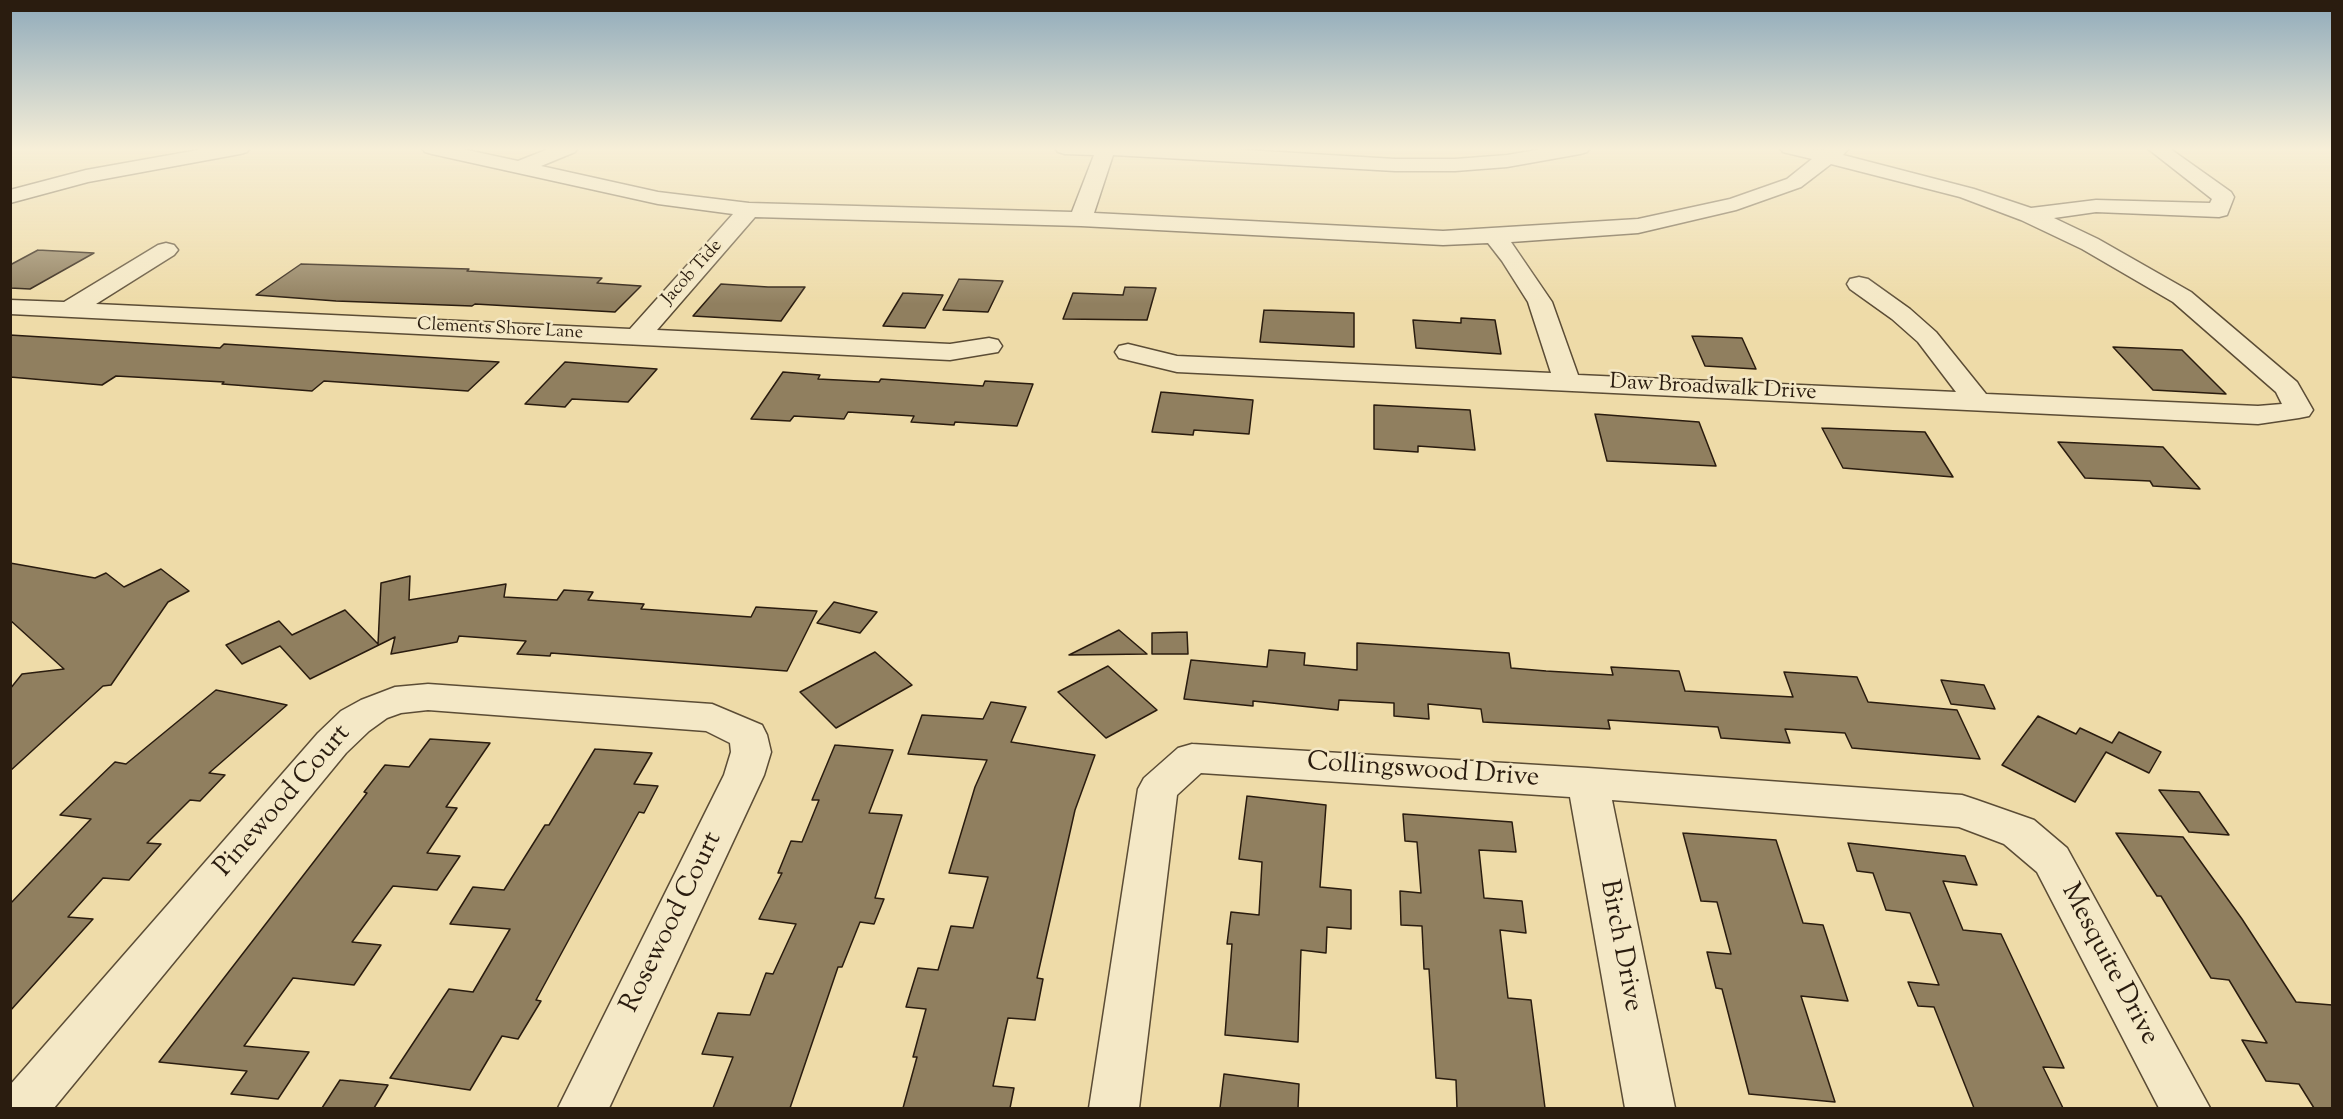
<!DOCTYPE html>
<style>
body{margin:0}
#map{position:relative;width:2343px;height:1119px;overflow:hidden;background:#eedba8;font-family:"Sorts Mill Goudy",serif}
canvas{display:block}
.frame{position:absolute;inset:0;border:12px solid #2a1c0f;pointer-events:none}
</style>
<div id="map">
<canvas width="2343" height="1119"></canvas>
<div class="frame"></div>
</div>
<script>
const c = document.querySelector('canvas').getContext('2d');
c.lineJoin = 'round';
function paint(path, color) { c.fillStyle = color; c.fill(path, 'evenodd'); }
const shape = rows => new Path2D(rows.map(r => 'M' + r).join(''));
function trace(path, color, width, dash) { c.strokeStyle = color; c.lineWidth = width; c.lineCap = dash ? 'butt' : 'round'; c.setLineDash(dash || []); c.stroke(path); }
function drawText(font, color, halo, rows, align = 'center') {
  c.font = font + ' "Sorts Mill Goudy",serif'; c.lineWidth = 5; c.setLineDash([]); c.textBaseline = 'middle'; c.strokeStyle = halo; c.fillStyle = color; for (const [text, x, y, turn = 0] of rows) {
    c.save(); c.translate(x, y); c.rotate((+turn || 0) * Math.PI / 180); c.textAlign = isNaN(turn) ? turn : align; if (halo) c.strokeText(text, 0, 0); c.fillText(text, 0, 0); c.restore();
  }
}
const building = shape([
 [38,250,94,253,30,289,10,288,10,265,38,250],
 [301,264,469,269,467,271,602,278,597,283,641,286,615,312,475,304,472,306,336,301,256,295,301,264],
 [959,279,1003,281,988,312,943,310,959,279],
 [721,284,768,287,805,287,781,321,693,316,721,284],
 [1125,287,1156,288,1147,320,1063,319,1073,293,1123,295,1125,287],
 [903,293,943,295,925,328,883,326,903,293],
 [1264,310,1354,313,1354,347,1260,342,1264,310],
 [1461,318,1495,320,1501,354,1416,348,1413,320,1461,323,1461,318],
 [10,335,220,348,224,344,499,362,468,391,324,381,312,391,222,384,224,382,116,376,102,385,10,377,10,335],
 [1692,336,1742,338,1756,369,1705,366,1692,336],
 [2113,347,2182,350,2226,394,2153,390,2113,347],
 [565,362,603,365,657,369,628,402,572,399,565,407,525,404,565,362],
 [783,372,820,375,818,379,879,382,881,379,983,386,985,381,1033,384,1017,426,955,422,954,425,911,422,914,416,848,412,844,419,794,416,790,421,751,419,783,372],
 [1161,392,1253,400,1249,434,1194,430,1193,435,1152,432,1161,392],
 [1374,405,1470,410,1475,450,1418,446,1418,452,1374,449,1374,405],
 [1595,414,1699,422,1716,466,1607,461,1595,414],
 [1822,428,1925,432,1953,477,1843,468,1822,428],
 [2058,442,2163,447,2200,489,2153,486,2150,481,2085,478,2058,442],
 [10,563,95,578,106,573,124,587,161,569,189,591,168,602,111,685,103,686,10,771,10,689,22,674,64,669,10,620,10,563],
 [410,576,409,600,506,584,504,597,557,600,564,590,593,592,588,600,644,604,641,609,751,617,756,607,817,611,787,671,551,653,550,656,517,654,526,641,459,636,457,642,391,654,395,637,310,679,280,646,242,664,226,645,279,621,292,635,345,610,378,644,381,583,410,576],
 [834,602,877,612,860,633,817,623,834,602],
 [1119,630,1147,654,1069,655,1119,630],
 [1187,632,1188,654,1152,654,1152,633,1187,632],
 [1357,643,1509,653,1511,668,1546,671,1613,675,1611,667,1679,671,1685,691,1793,697,1784,672,1857,677,1868,702,1957,710,1980,759,1852,748,1845,733,1785,729,1790,743,1721,738,1718,727,1608,720,1610,729,1483,722,1481,709,1428,704,1429,719,1394,716,1394,703,1339,700,1338,710,1253,701,1253,706,1184,699,1191,660,1267,667,1269,650,1305,653,1304,665,1357,670,1357,643],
 [875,652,912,685,836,728,800,692,875,652],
 [1108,666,1157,710,1106,738,1058,692,1108,666],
 [1941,680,1984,685,1995,709,1951,704,1941,680],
 [216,690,287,705,209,773,225,775,200,801,190,800,147,843,161,844,129,880,103,878,68,917,93,919,10,1011,10,904,91,819,60,815,115,762,126,764,216,690],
 [991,702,1026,707,1011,742,1095,755,1075,810,1037,978,1043,979,1035,1020,1008,1018,993,1086,1014,1088,1010,1108,903,1108,917,1057,913,1057,926,1009,906,1007,918,968,938,970,951,926,973,928,988,877,949,873,975,787,987,760,908,754,922,715,983,719,991,702],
 [2038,716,2076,734,2080,728,2112,743,2119,732,2161,752,2149,773,2106,752,2075,802,2002,765,2038,716],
 [430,739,490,743,446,807,457,808,427,853,460,856,437,890,393,886,352,942,381,945,354,985,293,978,244,1046,309,1052,278,1099,231,1094,247,1071,159,1062,367,793,364,792,385,765,409,767,430,739],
 [835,745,893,750,869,813,902,815,875,898,884,899,874,924,860,922,842,967,838,967,790,1108,713,1108,733,1057,702,1054,718,1013,750,1015,766,973,773,974,796,924,759,919,782,873,778,873,791,841,802,842,819,800,812,800,835,745],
 [595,749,652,753,634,784,658,786,644,813,639,812,580,919,536,1000,541,1001,518,1039,502,1036,470,1090,390,1078,449,989,473,992,510,929,450,924,473,887,504,890,545,825,549,825,595,749],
 [2159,790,2199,792,2229,835,2189,832,2159,790],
 [1247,796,1326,805,1320,887,1351,890,1351,929,1327,927,1326,953,1301,950,1298,1042,1225,1035,1232,944,1227,944,1231,912,1259,915,1262,862,1239,859,1247,796],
 [1403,814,1512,822,1516,852,1479,850,1484,898,1522,901,1526,933,1500,930,1508,998,1531,1000,1545,1108,1457,1108,1456,1080,1436,1078,1429,969,1424,969,1422,926,1401,925,1400,891,1421,893,1417,842,1405,841,1403,814],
 [1683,833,1776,840,1803,923,1823,925,1848,1001,1801,996,1835,1102,1749,1094,1722,989,1716,988,1707,952,1731,954,1717,902,1701,901,1683,833],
 [2116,833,2183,837,2242,919,2296,1002,2332,1005,2332,1108,2314,1108,2299,1084,2266,1081,2242,1040,2267,1043,2229,980,2211,978,2161,896,2157,896,2116,833],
 [1848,843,1965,856,1977,885,1943,881,1963,930,2001,934,2064,1068,2043,1067,2063,1108,1974,1108,1934,1007,1918,1006,1908,982,1939,985,1910,913,1886,910,1873,873,1857,871,1848,843],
 [1224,1074,1299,1084,1298,1108,1220,1108,1224,1074],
 [340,1080,388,1085,374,1108,322,1108,340,1080]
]);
const minor = shape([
 [209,148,250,148,247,152,240,154,88,182,10,203,10,190,86,170,209,148],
 [422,148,458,148,518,161,551,148,578,148,575,152,541,166,658,192,749,203,1072,212,1094,155,1065,154,1058,152,1055,148,1213,148,1395,159,1455,159,1507,155,1548,148,1590,148,1587,152,1580,154,1507,167,1455,171,1395,171,1113,155,1094,213,1443,231,1638,219,1730,199,1787,179,1812,159,1783,152,1780,148,1824,150,1827,148,1849,148,1843,155,1974,189,2031,208,2096,200,2210,203,2212,199,2147,148,2169,148,2231,192,2234,197,2227,215,2219,217,2096,212,2054,218,2098,239,2191,292,2297,382,2313,410,2309,416,2299,418,2258,424,1177,372,1119,358,1115,352,1119,346,1128,344,1177,356,1551,373,1528,302,1502,261,1488,243,1443,245,1081,226,755,217,657,330,950,344,989,338,998,340,1002,346,998,352,950,360,10,314,10,300,64,302,158,245,166,243,174,245,178,250,174,255,96,304,630,329,733,214,658,204,432,154,425,152,422,148],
 [1831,164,1960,197,2021,220,2082,249,2173,302,2276,392,2282,404,2258,406,1986,394,1936,332,1910,309,1868,279,1859,277,1850,279,1847,284,1850,289,1892,319,1918,342,1956,392,1578,375,1552,302,1511,242,1638,233,1736,210,1801,187,1831,164],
 [428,684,712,704,762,725,767,735,771,752,764,775,609,1108,558,1108,724,775,731,752,730,743,706,731,428,710,401,713,387,718,369,731,346,753,54,1108,10,1108,10,1085,318,733,341,711,361,700,395,687,428,684],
 [1192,744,1588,768,1962,795,1977,800,2034,820,2067,848,2210,1108,2159,1108,2037,872,2004,844,1959,827,1612,800,1675,1108,1625,1108,1570,797,1201,773,1177,795,1139,1108,1089,1108,1138,789,1144,778,1178,748,1192,744]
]);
const farStreetnames = [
 ["Jacob Tide",693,273,-48],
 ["Clements Shore Lane",500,330,3]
];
const streetNames = [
 ["Daw Broadwalk Drive",1713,389,3]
];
const nearStreetnames = [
 ["Collingswood Drive",1423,772,4],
 ["Pinewood Court",284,802,-49],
 ["Rosewood Court",673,923,-64],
 ["Birch Drive",1619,946,79],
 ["Mesquite Drive",2108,965,62]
];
paint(building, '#907f5f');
trace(building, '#2a1c0f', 1.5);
trace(minor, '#5b4c35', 3);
paint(minor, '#f4e8c6');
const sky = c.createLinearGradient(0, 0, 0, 304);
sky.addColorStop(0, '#8faaba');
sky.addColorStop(0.49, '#f7efd8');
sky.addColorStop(1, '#f7efd800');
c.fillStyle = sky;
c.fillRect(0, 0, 2343, 304);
drawText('18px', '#2a1c0f', '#f4e8c6', farStreetnames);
drawText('22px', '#2a1c0f', '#f4e8c6', streetNames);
drawText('27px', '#2a1c0f', '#f4e8c6', nearStreetnames);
</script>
